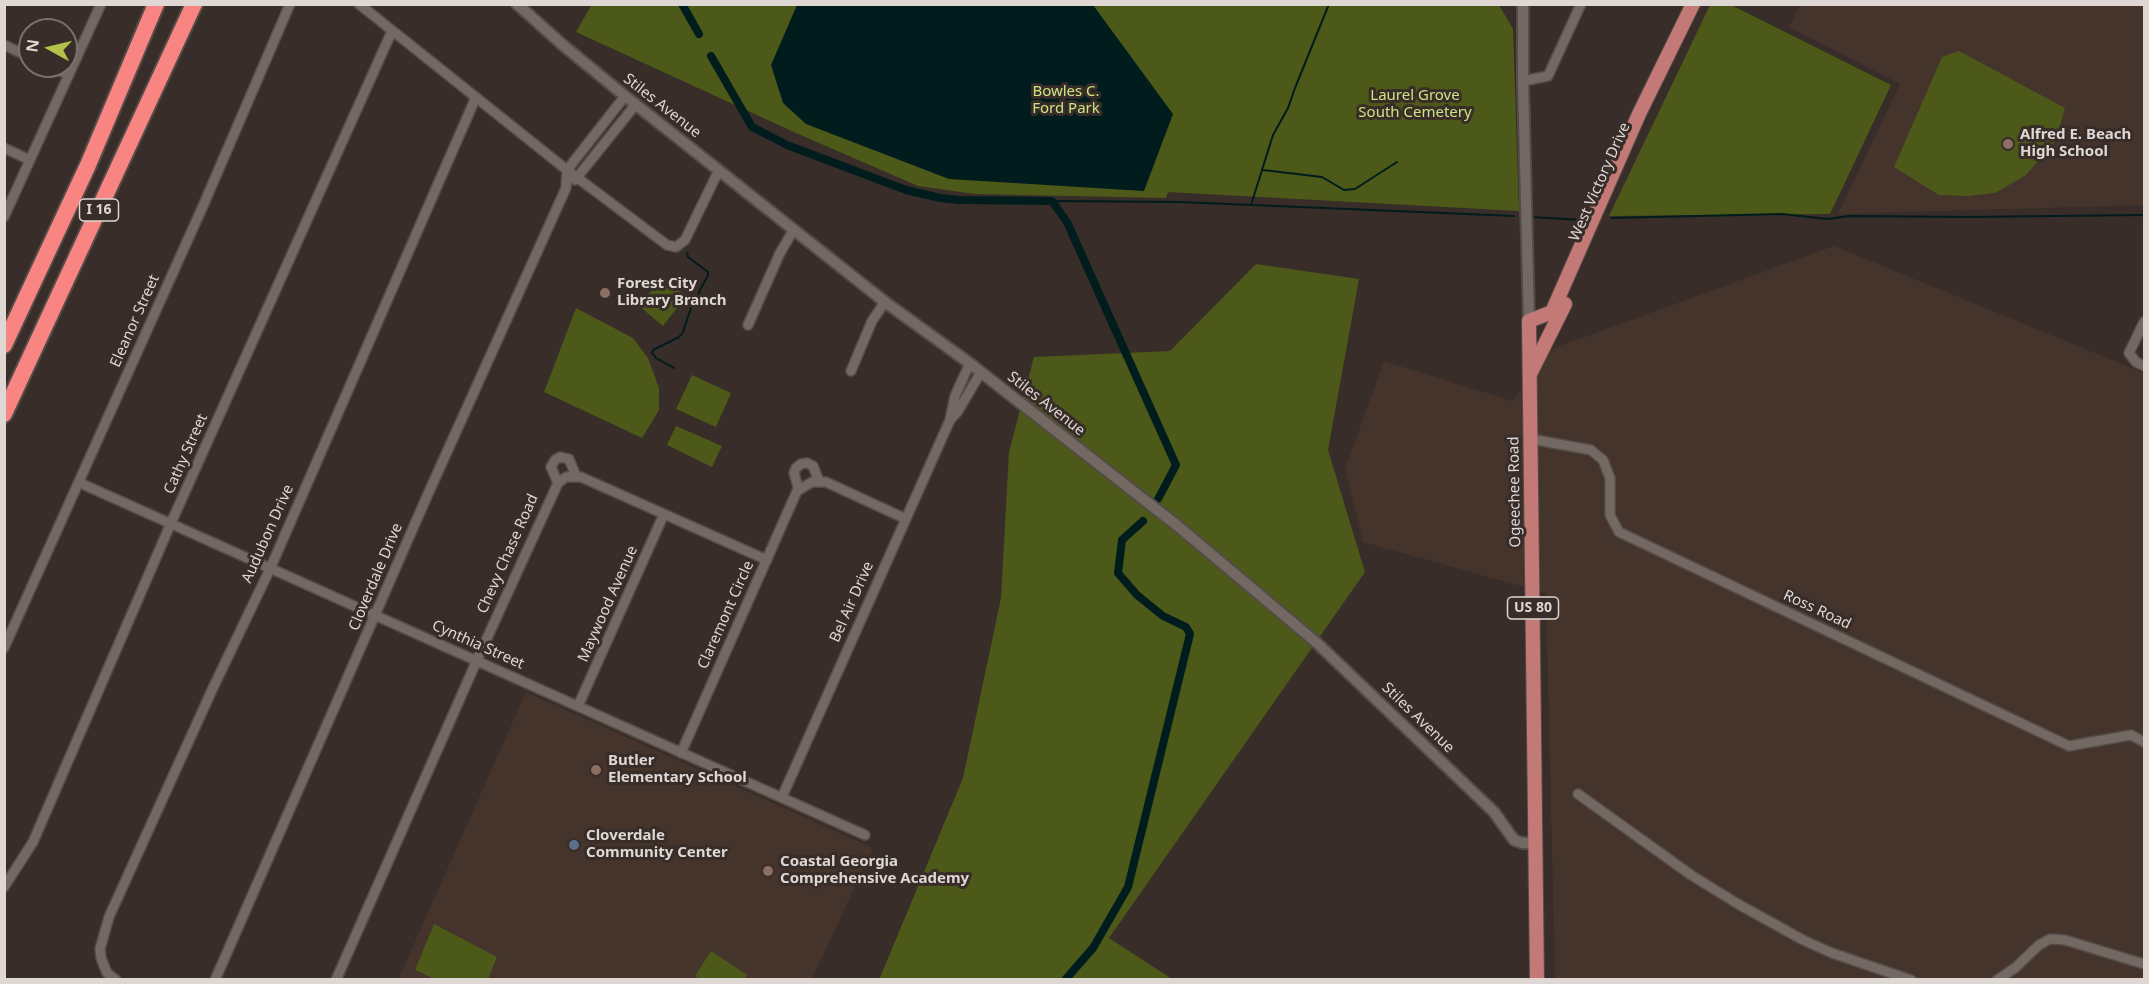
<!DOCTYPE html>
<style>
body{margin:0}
#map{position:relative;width:2149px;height:984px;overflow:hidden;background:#382d28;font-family:"Noto Sans",sans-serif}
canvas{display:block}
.frame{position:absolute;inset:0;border:6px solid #ded7d4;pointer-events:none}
.north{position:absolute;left:18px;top:18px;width:60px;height:60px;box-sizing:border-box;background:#382d28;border:2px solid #7a716d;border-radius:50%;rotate:278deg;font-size:16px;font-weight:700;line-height:24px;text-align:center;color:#ded7d4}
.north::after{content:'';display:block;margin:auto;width:21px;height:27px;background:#b2c24b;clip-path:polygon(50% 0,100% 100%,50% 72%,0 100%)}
</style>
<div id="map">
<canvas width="2149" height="984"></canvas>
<div class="frame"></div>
<div class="north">N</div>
</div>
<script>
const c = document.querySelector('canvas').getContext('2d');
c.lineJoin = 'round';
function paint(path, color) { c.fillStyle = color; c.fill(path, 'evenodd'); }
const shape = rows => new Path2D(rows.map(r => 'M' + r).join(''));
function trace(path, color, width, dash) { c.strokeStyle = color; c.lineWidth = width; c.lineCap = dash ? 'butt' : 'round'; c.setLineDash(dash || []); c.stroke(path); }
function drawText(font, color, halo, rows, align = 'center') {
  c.font = font + ' "Noto Sans",sans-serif'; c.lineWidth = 6; c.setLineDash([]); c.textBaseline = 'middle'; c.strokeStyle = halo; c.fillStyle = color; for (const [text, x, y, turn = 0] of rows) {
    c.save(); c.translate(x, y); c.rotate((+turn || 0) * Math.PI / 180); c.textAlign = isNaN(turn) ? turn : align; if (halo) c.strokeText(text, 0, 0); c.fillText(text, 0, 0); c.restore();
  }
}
const built = shape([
 [1800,5,2144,5,2144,205,1838,214,1900,84,1789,27],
 [1834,246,2144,373,2144,979,1555,979,1546,593,1363,542,1345,469,1384,361,1512,401,1554,348],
 [526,692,873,848,812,979,398,980]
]);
const green = shape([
 [592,4,1499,5,1513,29,1519,211,1168,192,1166,198,975,194,918,186,796,133,576,32],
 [1710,5,1731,5,1891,85,1830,214,1609,216],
 [1959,51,2065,108,2056,140,2026,175,1995,193,1968,196,1939,195,1894,167,1942,57],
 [1256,264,1359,279,1328,450,1365,572,1109,938,1172,979,879,980,963,778,1001,598,1009,452,1034,357,1170,351],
 [663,276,686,296,663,326,639,306],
 [576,308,633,338,648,358,659,388,659,410,642,438,544,392],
 [692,375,731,393,716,427,676,409],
 [676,426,722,446,712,467,667,445],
 [434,924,497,957,488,979,435,979,415,970],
 [711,951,747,975,744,979,700,979,695,976]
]);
const water = shape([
 [797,5,1093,5,1173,114,1144,191,949,179,806,124,783,103,771,65]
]);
const stream = shape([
 [1263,170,1322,177,1344,190,1355,189,1397,162],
 [1052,201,1180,202,1514,216],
 [1251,205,1273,135,1288,108,1295,88,1329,4],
 [1530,217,1583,220],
 [1611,218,1782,214,1828,219,1849,216,1966,217,2144,215],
 [674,368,656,358,652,353,653,350,679,337,683,332,691,308,708,275,708,272,688,257,687,253]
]);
const canal = shape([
 [682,4,699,34],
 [711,56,752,127,787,145,906,190,940,198,959,200,1052,201,1067,222,1176,465,1158,499],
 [1065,980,1093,948,1128,887,1190,634,1186,627,1163,616,1137,595,1118,573,1122,540,1143,521]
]);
const minor = shape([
 [359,4,567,170,667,245,676,247,685,240,719,170],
 [4,45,30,57],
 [49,66,69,75],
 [1523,81,1548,76,1581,4],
 [4,148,30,160],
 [575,180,636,104],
 [4,217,101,4],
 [2144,322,2129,353,2136,362,2144,366],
 [748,325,780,253,794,229],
 [851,371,872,321,885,302],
 [950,420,958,411,981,372],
 [1531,439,1591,450,1603,460,1610,478,1610,515,1619,532,2069,746,2131,735,2144,742],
 [80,483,865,835],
 [558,483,551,467,555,460,560,457,569,459,576,476],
 [799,490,794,473,796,468,801,464,807,463,813,466,819,481],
 [4,648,203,206,290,4],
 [578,706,664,514],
 [681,753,797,491,812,482,826,482,906,519],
 [1578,794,1691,875,1738,904,1803,940,1832,953,1911,980],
 [782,797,950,420,955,396,970,363],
 [4,887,33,842,171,523,392,31],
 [116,980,107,973,101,958,100,949,109,917,212,690,270,569,476,97],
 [215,980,428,494,566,188,567,170,625,96],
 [336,980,477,660,558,483,566,477,581,477,767,560],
 [1997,980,2015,968,2039,945,2050,939,2065,940,2144,964]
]);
const tertiary = shape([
 [517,4,564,46,625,96,885,302,968,362,1179,527,1317,643,1494,812,1514,840,1522,843,1535,843],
 [1523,4,1523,81,1529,321]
]);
const primary = shape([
 [1531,372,1565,304],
 [1537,980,1529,321,1552,312,1639,114,1693,4]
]);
const motorway = shape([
 [4,345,88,165,156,4],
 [4,414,194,4]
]);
const markers = [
 [2008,144,6,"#8d6e63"],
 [605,293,6,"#8d6e63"],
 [596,770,6,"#8d6e63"],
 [574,845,6,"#5c6f8a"],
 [768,871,6,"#8d6e63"]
];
const shields = [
 [99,210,39],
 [1533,608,51]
];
const shieldNames = [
 ["I 16",99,210],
 ["US 80",1533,608]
];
const parkNames = [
 ["Bowles C.",1066,92],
 ["Ford Park",1066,109],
 ["Laurel Grove",1415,96],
 ["South Cemetery",1415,113]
];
const streetNames = [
 ["Stiles Avenue",662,106,38],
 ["West Victory Drive",1600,182,-66],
 ["Eleanor Street",135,321,-66],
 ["Stiles Avenue",1046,404,38],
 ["Cathy Street",186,454,-66],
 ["Ogeechee Road",1515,492,-91],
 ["Audubon Drive",268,534,-66],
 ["Chevy Chase Road",508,554,-66],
 ["Cloverdale Drive",376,577,-67],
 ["Bel Air Drive",852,602,-66],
 ["Maywood Avenue",608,604,-66],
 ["Ross Road",1817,610,25],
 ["Claremont Circle",726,615,-66],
 ["Cynthia Street",478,645,24],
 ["Stiles Avenue",1418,718,44]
];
const poiNames = [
 ["Alfred E. Beach",2020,135],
 ["High School",2020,152],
 ["Forest City",617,284],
 ["Library Branch",617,301],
 ["Butler",608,761],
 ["Elementary School",608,778],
 ["Cloverdale",586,836],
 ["Community Center",586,853],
 ["Coastal Georgia",780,862],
 ["Comprehensive Academy",780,879]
];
paint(built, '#45342c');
paint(green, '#4c5918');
paint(water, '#001c1d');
trace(stream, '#001c1d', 2);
trace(canal, '#001c1d', 8);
trace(minor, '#544b48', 12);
trace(tertiary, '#544b48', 14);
trace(primary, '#544b48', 16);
trace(motorway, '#544b48', 20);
trace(minor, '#746862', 9);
trace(tertiary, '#746862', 10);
trace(primary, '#c37975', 14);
trace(motorway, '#f88582', 16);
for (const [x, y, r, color] of markers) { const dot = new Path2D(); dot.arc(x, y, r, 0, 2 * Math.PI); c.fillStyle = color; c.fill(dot); trace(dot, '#382d28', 2); }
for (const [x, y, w] of shields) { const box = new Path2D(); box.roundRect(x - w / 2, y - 11, w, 22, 4.5); c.fillStyle = '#382d28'; c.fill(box); trace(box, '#ded7d4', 1.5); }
drawText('bold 14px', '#ded7d4', null, shieldNames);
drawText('15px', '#cce382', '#382d28', parkNames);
drawText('15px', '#ded7d4', '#382d28', streetNames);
drawText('bold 15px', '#ded7d4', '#382d28', poiNames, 'left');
</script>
